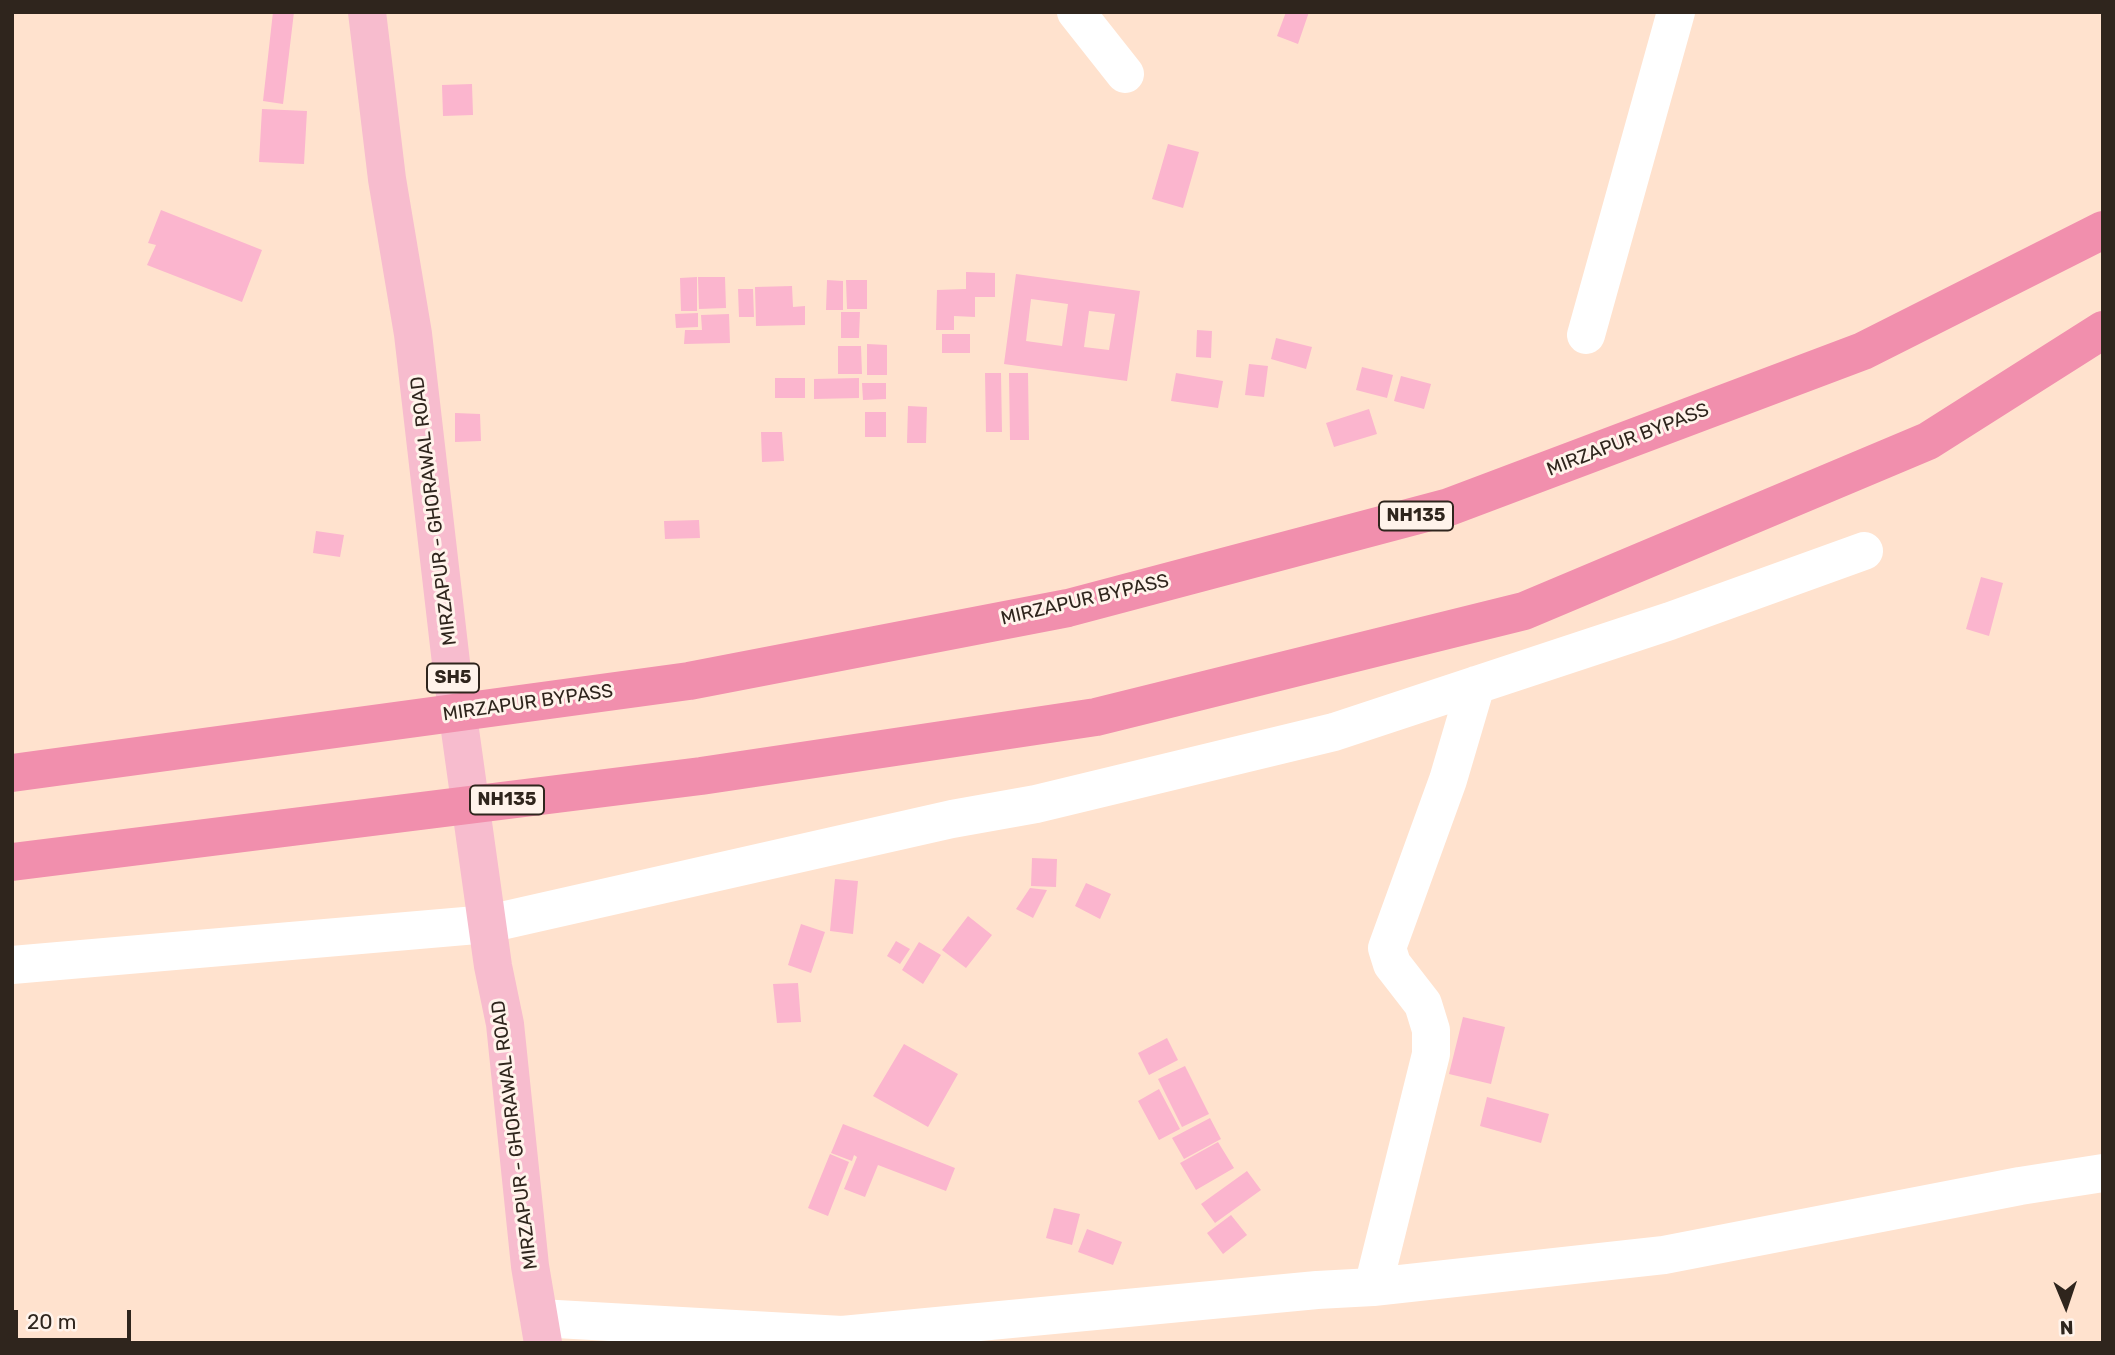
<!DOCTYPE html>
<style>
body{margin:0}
#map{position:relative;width:2115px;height:1355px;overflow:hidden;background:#ffe2ce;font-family:Rubik,sans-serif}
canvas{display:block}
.frame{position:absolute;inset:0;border:14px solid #2f251d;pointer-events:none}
.north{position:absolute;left:2031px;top:1271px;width:70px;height:70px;-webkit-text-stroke:5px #fff3eb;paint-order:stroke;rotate:178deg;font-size:19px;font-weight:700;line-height:28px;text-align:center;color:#2f251d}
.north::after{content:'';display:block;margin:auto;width:24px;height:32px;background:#2f251d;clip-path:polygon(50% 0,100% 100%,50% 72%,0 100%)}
.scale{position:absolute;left:14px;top:1310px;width:117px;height:32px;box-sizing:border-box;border:4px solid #2f251d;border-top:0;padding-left:9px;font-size:21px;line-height:24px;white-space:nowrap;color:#2f251d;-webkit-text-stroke:5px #fff3eb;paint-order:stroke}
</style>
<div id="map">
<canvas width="2115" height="1355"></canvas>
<div class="frame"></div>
<div class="north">N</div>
<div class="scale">20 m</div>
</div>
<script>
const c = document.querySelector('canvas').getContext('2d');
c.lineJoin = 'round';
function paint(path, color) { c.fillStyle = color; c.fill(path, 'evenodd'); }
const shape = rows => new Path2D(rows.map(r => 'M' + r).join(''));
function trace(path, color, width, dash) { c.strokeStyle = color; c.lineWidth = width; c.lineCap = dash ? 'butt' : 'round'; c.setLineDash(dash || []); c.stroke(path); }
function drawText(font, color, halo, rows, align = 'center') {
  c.font = font + ' Rubik,sans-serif'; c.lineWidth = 6; c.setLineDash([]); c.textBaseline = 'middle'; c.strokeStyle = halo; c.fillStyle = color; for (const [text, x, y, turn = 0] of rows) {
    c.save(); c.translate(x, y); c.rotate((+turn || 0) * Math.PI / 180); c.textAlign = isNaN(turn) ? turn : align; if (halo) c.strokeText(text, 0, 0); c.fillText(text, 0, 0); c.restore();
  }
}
const building = shape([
 [273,12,294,12,283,104,263,101],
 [1286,12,1309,12,1298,44,1277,36],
 [472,84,473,115,443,116,442,85],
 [262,109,307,111,304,164,259,162],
 [1168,144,1199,152,1183,208,1152,199],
 [161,210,262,250,242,302,147,265,156,245,148,243],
 [966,272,995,273,995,297,975,297,975,317,954,316,954,330,936,330,937,290,966,289],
 [1016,274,1140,291,1127,381,1004,364],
 [1031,299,1068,304,1062,346,1026,341],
 [1089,311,1115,314,1109,350,1084,347],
 [697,277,697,311,681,311,680,278],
 [698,277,725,277,726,308,699,309],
 [827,280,843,281,843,310,826,310],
 [846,280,867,280,867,309,847,309],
 [792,286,793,307,805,306,805,325,756,326,755,287],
 [738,289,753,289,754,317,739,317],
 [841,312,860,312,859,338,841,338],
 [698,313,698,327,676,328,675,314],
 [729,314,730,343,684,344,685,330,702,330,701,315],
 [1197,330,1212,331,1211,358,1196,357],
 [942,334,970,334,970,353,942,353],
 [1276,338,1312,347,1306,369,1271,359],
 [867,344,887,345,887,375,867,375],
 [838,346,861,346,862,374,838,374],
 [1249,364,1268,366,1264,397,1245,395],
 [1362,367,1393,375,1387,398,1356,390],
 [985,373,1001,373,1002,432,986,432],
 [1009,373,1028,373,1029,440,1010,440],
 [1176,373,1223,381,1218,408,1171,401],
 [1401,376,1431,384,1424,409,1394,401],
 [775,378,805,378,805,398,775,398],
 [859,378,859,398,814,399,814,379],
 [862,383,886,383,886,399,863,400],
 [908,406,927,407,926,443,907,443],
 [1369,409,1377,434,1334,447,1326,423],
 [865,412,886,412,886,437,865,437],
 [455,413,480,414,481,441,455,442],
 [761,432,782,432,784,461,762,462],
 [699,520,700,538,665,539,664,521],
 [316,531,344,535,340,557,313,553],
 [1981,577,2003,583,1989,636,1966,629],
 [1032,858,1057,859,1056,887,1031,886],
 [835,879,858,881,853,934,830,931],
 [1086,883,1111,894,1100,919,1075,906],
 [1030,888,1047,890,1033,918,1016,909],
 [968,916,992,935,966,968,942,950],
 [801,924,825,932,811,973,788,965],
 [896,941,910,949,900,964,887,956],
 [919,942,941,955,923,984,902,970],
 [798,983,801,1022,777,1023,773,984],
 [1463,1017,1505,1027,1491,1084,1449,1074],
 [1167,1038,1178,1060,1149,1075,1138,1053],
 [904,1044,958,1074,928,1127,873,1096],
 [1185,1066,1209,1114,1182,1127,1158,1079],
 [1159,1089,1180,1129,1159,1140,1138,1101],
 [1487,1097,1549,1114,1541,1143,1480,1126],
 [1210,1118,1221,1139,1184,1159,1172,1138],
 [843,1124,955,1168,946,1191,878,1165,865,1197,844,1189,857,1157,854,1155,852,1161,831,1153],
 [1218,1142,1234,1168,1196,1190,1180,1163],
 [830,1154,849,1162,828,1216,808,1208],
 [1247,1171,1261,1190,1215,1223,1201,1204],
 [1054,1208,1080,1214,1072,1245,1046,1238],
 [1231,1215,1247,1235,1223,1254,1207,1233],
 [1087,1229,1122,1242,1113,1265,1078,1252]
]);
const minor = shape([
 [1076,12,1125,74],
 [1586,335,1676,12],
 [12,965,488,924,952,819,1036,804,1334,732,1670,621,1864,551],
 [1373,1287,1431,1054,1431,1030,1423,1004,1392,964,1387,948,1448,780,1476,685],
 [539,1318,842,1335,1317,1290,1373,1287,1664,1255,2020,1186,2103,1173]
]);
const major = shape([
 [367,12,387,179,413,334,453,680,493,966,505,1024,530,1266,543,1343]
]);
const highway = shape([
 [12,773,689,681,1068,608,1449,507,1863,351,2103,230],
 [12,862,701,776,1096,717,1524,611,1928,441,2103,330]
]);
const shields = [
 [1416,516,74],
 [453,678,52],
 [507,800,74]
];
const shieldNames = [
 ["NH135",1416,516],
 ["SH5",453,678],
 ["NH135",507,800]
];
const streetNames = [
 ["MIRZAPUR BYPASS",1628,440,-21],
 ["MIRZAPUR - GHORAWAL ROAD",434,511,-97],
 ["MIRZAPUR BYPASS",1085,600,-13],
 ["MIRZAPUR BYPASS",528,703,-8],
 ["MIRZAPUR - GHORAWAL ROAD",515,1135,-97]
];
paint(building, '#fbb5ce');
trace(minor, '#fff', 38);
trace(major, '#f7bcce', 38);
trace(highway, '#f18fad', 38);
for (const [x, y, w] of shields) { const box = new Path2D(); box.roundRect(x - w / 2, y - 14.5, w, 29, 5); c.fillStyle = '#fff3eb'; c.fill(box); trace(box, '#2f251d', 2); }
drawText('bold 18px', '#2f251d', null, shieldNames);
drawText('19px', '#2f251d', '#fff3eb', streetNames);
</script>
